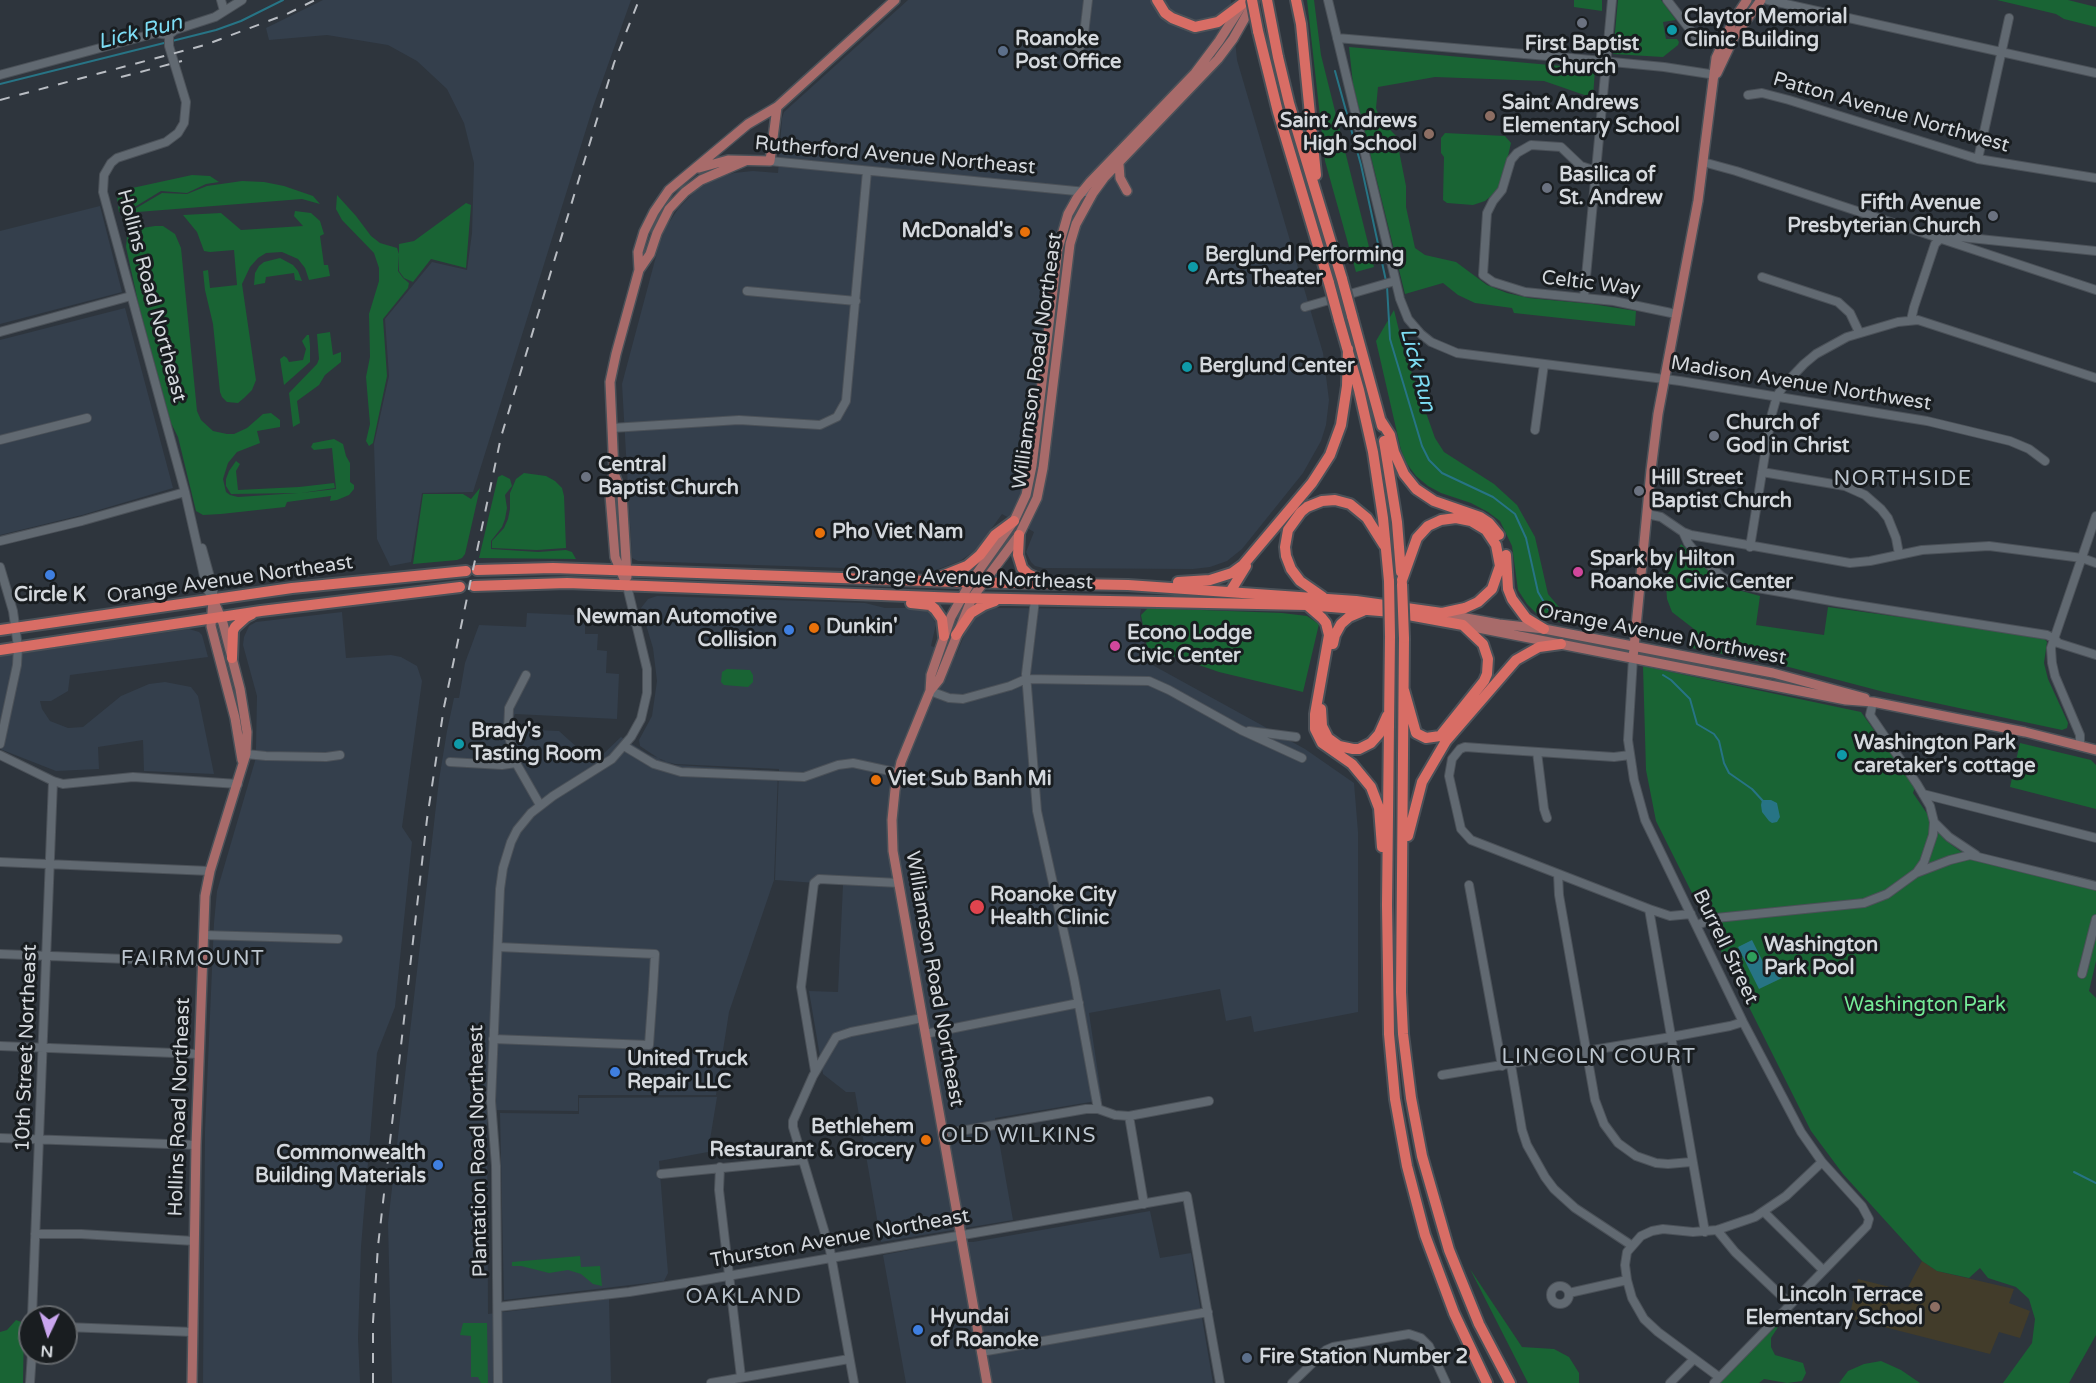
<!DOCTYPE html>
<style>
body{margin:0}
#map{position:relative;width:2096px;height:1383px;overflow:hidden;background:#2e353d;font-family:"Varela Round",sans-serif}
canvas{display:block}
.north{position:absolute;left:18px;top:1305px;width:60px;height:60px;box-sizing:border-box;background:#191d20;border:2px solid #64686c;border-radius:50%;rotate:184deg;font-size:16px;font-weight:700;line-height:24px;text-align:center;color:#d4d8dd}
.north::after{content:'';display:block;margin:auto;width:21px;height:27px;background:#c9a5ee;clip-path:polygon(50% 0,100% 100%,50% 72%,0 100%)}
</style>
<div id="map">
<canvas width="2096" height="1383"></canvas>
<div class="north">N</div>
</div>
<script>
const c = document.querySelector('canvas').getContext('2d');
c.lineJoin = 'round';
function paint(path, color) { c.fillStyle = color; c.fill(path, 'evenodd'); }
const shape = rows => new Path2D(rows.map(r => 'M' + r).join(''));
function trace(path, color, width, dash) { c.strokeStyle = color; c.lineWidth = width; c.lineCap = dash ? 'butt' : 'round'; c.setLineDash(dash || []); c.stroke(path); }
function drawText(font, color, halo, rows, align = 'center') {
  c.font = font + ' "Varela Round",sans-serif'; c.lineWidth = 6; c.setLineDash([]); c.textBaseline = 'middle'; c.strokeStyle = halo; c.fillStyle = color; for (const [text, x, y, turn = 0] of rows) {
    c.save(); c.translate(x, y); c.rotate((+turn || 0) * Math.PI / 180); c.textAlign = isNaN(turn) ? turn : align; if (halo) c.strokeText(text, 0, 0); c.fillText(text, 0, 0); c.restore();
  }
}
const built = shape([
 [323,0,631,0,593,107,473,492,422,493,411,562,390,566,377,539,374,444,389,376,385,319,432,262,467,270,472,233,474,163,464,123,447,89,417,61,388,45,327,35,269,40,266,28],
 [908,0,1231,0,1237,60,1323,353,1329,400,1326,425,1321,441,1303,473,1242,549,1227,561,1210,567,1193,569,1043,568,1035,566,1031,562,1026,552,1034,532,1002,514,976,550,960,561,933,571,638,561,632,558,622,384,659,245,666,227,678,209,695,191,714,179,734,173,753,171,778,173,782,118,784,112],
 [100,206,122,292,0,324,0,231],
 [125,308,173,488,82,515,0,535,0,340],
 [657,596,865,603,885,608,920,608,930,613,936,624,931,646,956,655,969,624,982,612,992,608,1141,609,1140,615,1147,662,1305,749,1354,783,1358,832,1358,1012,1254,1032,1251,1016,1226,1021,1220,989,1089,1013,1102,1100,995,1118,1013,1220,881,1242,855,1092,846,1092,823,1074,809,991,838,992,843,885,775,880,779,769,675,764,661,760,640,746,639,740,652,716,657,681,653,648,641,608,648,599],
 [342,612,346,658,391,655,401,657,417,666,422,681,402,827,412,842,395,1007,377,1053,361,1247,358,1338,360,1383,203,1383,205,1131,214,923,217,891,255,761,256,747,257,696,243,645,244,637,249,626,256,622],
 [527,613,575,615,575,620,585,621,585,634,598,634,597,650,607,651,606,673,619,674,617,719,515,714,513,719,514,729,559,731,590,759,595,760,601,756,621,737,648,754,675,765,778,771,774,880,729,1012,716,1095,578,1095,578,1111,487,1110,488,1314,609,1299,611,1383,392,1383,388,1223,439,780,447,731,454,698,459,698,465,663,479,625,526,627],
 [189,629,199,632,202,635,208,657,70,675,68,691,51,701,40,701,42,709,50,721,68,728,83,727,121,696,149,684,165,682,191,687,198,696,214,774,144,771,143,740,98,747,99,769,56,771,0,749,0,657],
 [717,1097,708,1152,659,1161,668,1273,664,1281,504,1300,500,1113,579,1114,579,1098],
 [1150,1211,1160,1258,1191,1253,1213,1383,906,1383,883,1255,951,1242,973,1242]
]);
const education = shape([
 [1922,1261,1937,1271,2014,1289,2009,1303,2030,1311,2020,1338,1999,1332,1990,1354,1849,1318,1858,1279,1906,1291]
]);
const green = shape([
 [1307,0,1314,0,1321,55,1374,267,1356,272,1325,161],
 [1574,0,1602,0,1602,11,1574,7],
 [1618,0,1661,0,1676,20,1663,22,1666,39,1677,39,1679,42,1678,45,1663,57,1613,54],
 [1997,0,2068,0,2096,7,2096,27,2064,19,2056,14],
 [1349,47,1595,69,1593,98,1544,81,1435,77,1378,87,1376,108,1380,119,1396,136,1406,186,1406,207,1415,248,1425,255,1456,262,1487,285,1507,293,1529,298,1592,304,1636,311,1635,326,1514,313,1512,308,1475,303,1458,295,1443,283,1405,294,1353,84],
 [1445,133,1505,136,1511,143,1502,182,1498,190,1485,201,1473,205,1447,203,1443,200,1444,157,1441,153,1441,138],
 [192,175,210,176,219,182,206,184,187,193,161,191,133,208,125,208,119,205,117,200,118,195,123,190],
 [242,181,264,182,284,186,313,196,320,204,302,199,125,213,119,212,118,206,123,209,133,210,162,193,187,194,207,186],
 [337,195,356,216,371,236,380,243,397,248,399,254,398,271,403,278,409,283,408,288,383,319,387,376,373,443,369,446,366,441,370,424,366,377,370,357,369,314,379,281,379,268,374,253,342,220,336,209],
 [466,203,471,205,466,268,431,259,413,282,404,278,399,271,399,244,414,241],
 [295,211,311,213,320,221,324,234,320,236,324,265,328,265,330,276,309,280,305,268,298,259,282,252,266,253,258,258,250,267,242,284,256,380,252,390,244,398,238,403,227,402,222,397,220,392,213,324,205,290,203,271,208,270,210,288,237,285,234,250,210,252,204,251,197,232,183,215,221,213,241,230,303,226,294,216],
 [155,226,163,226,175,234,181,248,197,411,201,420,213,431,227,434,234,434,247,428,263,414,271,413,280,420,280,427,257,431,260,443,237,452,228,463,223,479,226,492,230,495,238,497,298,493,231,494,226,486,226,479,229,471,236,461,240,464,236,471,238,490,299,487,334,483,335,488,301,493,336,489,332,448,314,450,311,447,313,443,334,439,343,444,346,456,350,463,350,482,354,485,354,489,349,495,337,500,330,501,331,496,287,502,285,507,221,514,203,515,196,511,178,437,171,423,139,306,126,247,127,237,130,232,136,229],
 [280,258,293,265,298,271,302,281,295,280,294,273,266,277,265,283,254,285,255,273,259,266,264,262],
 [1394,310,1404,351,1435,438,1444,452,1494,484,1517,505,1535,537,1548,594,1564,613,1562,623,1538,615,1527,604,1518,590,1512,546,1500,521,1488,512,1471,503,1441,493,1428,486,1416,476,1407,464,1401,450,1376,341],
 [330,332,333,355,341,352,341,362,325,375,319,385,297,401,300,423,293,427,289,393,317,364,319,359,317,334],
 [307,335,309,335,310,346,310,362,284,385,280,359,284,356,287,358,289,362,303,360,306,349,302,341],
 [524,473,546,476,555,481,562,488,564,496,566,548,537,550,492,548,492,541,504,528,508,519,510,509,510,493,516,479],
 [502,475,510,479,512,486,505,495,507,508,505,519,502,527,491,541,491,549,538,552,566,550,572,552,576,559,479,558,498,477],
 [480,488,465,554,462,558,457,560,413,564,423,494,463,494,471,499],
 [1681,544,1727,587,1760,596,1756,625,1824,635,1828,607,2043,637,2047,642,2044,663,2048,679,2068,723,2067,728,2062,730,1884,692,1785,666,1692,648,1694,629,1672,612,1667,599,1666,584,1669,567],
 [1148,608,1282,613,1307,616,1319,624,1303,692,1219,672,1147,647,1141,615],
 [1643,666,1861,712,1915,787,1913,793,1945,840,1960,851,2096,888,2096,961,2089,991,2096,998,2096,1335,2069,1383,2003,1383,2032,1343,2035,1319,2029,1299,2016,1287,1988,1278,1980,1268,1969,1278,1937,1271,1922,1261,1843,1174,1811,1131,1656,821,1646,770],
 [727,669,750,670,753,675,753,682,748,687,724,685,721,682,722,672],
 [2020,743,2091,760,2096,765,2096,809,2010,787],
 [580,1256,581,1267,600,1266,602,1286,593,1284,581,1274,568,1270,549,1273,521,1266,512,1266,512,1262],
 [1470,1269,1522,1347,1554,1349,1569,1357,1579,1373,1579,1383,1528,1383],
 [1790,1310,1793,1314,1778,1327,1771,1338,1771,1347,1775,1355,1803,1363,1806,1373,1802,1381,1787,1383,1764,1379,1759,1383,1720,1383],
 [16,1320,24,1323,23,1383,0,1383,0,1332,7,1330],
 [463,1323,487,1323,488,1383,481,1383,478,1377,471,1377,471,1336,460,1335],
 [1881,1361,1901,1370,1920,1383,1839,1383,1848,1371,1864,1364]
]);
const water = shape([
 [1762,800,1771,800,1777,803,1780,817,1777,822,1772,823,1769,821,1762,812,1761,805],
 [1752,940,1768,972,1778,968,1782,978,1759,989,1738,947]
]);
const stream = shape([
 [1335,71,1361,165,1386,281],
 [0,84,216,30,241,21,283,0],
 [1387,286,1390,339,1422,446,1429,460,1442,473,1493,497,1515,514,1526,538,1538,592,1548,609,1563,619],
 [1663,675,1671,680,1690,699,1697,724,1714,734,1719,741,1724,763,1729,773,1752,789,1763,801],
 [2074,1172,2096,1183]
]);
const minor = shape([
 [221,0,224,11],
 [1328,0,1400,299,1408,319,1421,334,1431,342,1457,353,1680,381,1927,421,2010,441,2029,449,2045,461],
 [1667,0,1698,40],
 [1768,0,2096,73],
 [169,35,169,46,186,102,184,123,178,133,166,142,117,158,111,163,104,175,103,192,185,492,207,589,213,599],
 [169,35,175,30,215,17,242,0],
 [1337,38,1571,58,1664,67,1716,75],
 [1077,51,1082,44,1084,34,1088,0],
 [0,75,156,33,169,35],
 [1748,95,1762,93,1789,100,1978,159,2096,178],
 [1978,159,2009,18],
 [770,161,1086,192],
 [1703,162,1736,171,2096,290],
 [1596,171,1581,166,1561,147,1531,145,1517,153,1511,160,1502,190,1493,201,1487,213,1483,275,1493,282,1525,292,1614,301,1676,314],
 [1762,277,1838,302,1850,313,1859,332],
 [747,291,856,301],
 [1584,298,1612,0],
 [1305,307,1395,281],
 [1911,320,1914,307,1935,244,1941,238,1960,237,2096,251],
 [0,332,131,296],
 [612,428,739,420,820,425,837,417,846,401,867,171],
 [1535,430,1544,364],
 [0,440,87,418],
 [1762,472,1845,486,1865,495,1881,509,1888,518,1896,538,1899,554],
 [1647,514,1661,517,1683,532,1691,535,1850,563,1870,561,1922,550,1989,546,2082,558,2096,563],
 [1683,532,1688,543,1696,553,1721,576,1735,584,1837,602,2047,635,2055,639,2058,643,2096,655],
 [0,541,82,521,185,492],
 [1750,547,1771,417,1777,396,1784,385,1804,364,1816,354,1847,337,1898,322,1918,320,2096,378],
 [202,548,213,588,213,598],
 [0,567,13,611,18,647,17,665,0,744],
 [1035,600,1026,674,1037,811,1074,978,1098,1109],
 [1633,658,1628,740,1634,780,1645,820,1743,1022,1801,1132,1822,1162,1862,1206,1869,1219,1867,1226,1714,1383],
 [526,675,509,708,508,733,516,763,540,805],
 [930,691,949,698,963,699,1010,686,1026,679,1149,681,1169,690,1241,730,1302,758],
 [1873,702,1870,715,1917,784,1930,806,1934,822,1949,837,1976,855],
 [1249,731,1296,737],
 [624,746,654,764,681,772,804,777,838,765,853,763,899,773],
 [2080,746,2080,735,2055,676,2052,663,2051,648,2096,516],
 [1537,752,1544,809,1547,818],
 [246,754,266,756,326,757,340,755],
 [0,755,53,781,63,784,133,777,238,784],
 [1630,755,1614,757,1493,749,1465,747,1460,749,1452,759,1449,776,1461,829,1471,840,1649,909,1670,916,1691,914],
 [450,762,502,765,516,763],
 [1923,794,2096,838],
 [0,862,210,871],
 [1917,872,1924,862,1933,835,1934,822],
 [1558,874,1559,895,1589,1066,1595,1100,1604,1124,1618,1143,1636,1156,1656,1163,1668,1164,1691,1162],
 [1469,885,1502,1066],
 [1649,909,1705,1232],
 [1697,925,1716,918,1864,903,1887,894,1916,873,1950,860,1970,855,2096,886],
 [203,935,338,939],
 [0,954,202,962],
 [2082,974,2096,919],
 [925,1034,1079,1003],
 [493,1039,649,1045,653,989,655,954,498,947],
 [0,1046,199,1054],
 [1511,1065,1522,1130,1527,1145,1545,1177,1554,1189,1575,1208,1631,1245],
 [815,1071,801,987,814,883,819,879,899,883],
 [1442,1075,1671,1037,1730,1026,1743,1022],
 [1129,1116,1144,1204],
 [943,1134,1086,1109,1098,1109,1115,1115,1129,1116,1209,1101],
 [0,1138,196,1145],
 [720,1167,719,1190,741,1377],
 [661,1174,803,1160],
 [1764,1212,1823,1270],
 [1717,1230,1735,1252,1790,1304],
 [35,1234,81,1234,194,1241],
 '1551 1295a9 9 0 1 1 18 0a9 9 0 1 1-18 0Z',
 [1569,1293,1627,1280],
 [498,1307,629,1292,699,1281,1187,1196,1220,1383],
 [32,1317,53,781],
 [66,1327,193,1332],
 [981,1352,1208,1312],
 [1719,1377,1658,1332,1644,1319,1632,1298,1627,1280,1625,1265,1627,1252,1641,1236,1652,1231,1663,1229,1693,1232,1717,1230,1755,1217,1786,1196,1822,1162],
 [30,1383,32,1353],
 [498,1383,496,1166,491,1101,500,889,503,868,511,842,517,830,531,813,553,796,612,759,631,737,641,719,647,693,647,669,627,586],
 [711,1383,849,1359],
 [854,1383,830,1250,793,1127,793,1121,813,1076,836,1037,851,1032,922,1018],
 [1292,1383,1326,1350,1333,1347,1409,1334,1421,1338,1429,1346,1446,1383],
 [1670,1383,1694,1359]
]);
const major = shape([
 [1717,73,1734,37,1761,0],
 [1119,164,1120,178,1127,191],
 [699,168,728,160,770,161,777,107],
 [639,270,638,252,644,232,654,212,669,190,748,124,777,107,895,0],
 [614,473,622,494,627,577],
 [627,586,615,557,610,495,614,473,610,382,616,354,639,270,650,254,657,233,669,209,685,192,701,180,745,161],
 [213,600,211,626,235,718,242,760],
 [1444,614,1499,624,1544,629,1773,673,1865,698],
 [1463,625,1846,700,1873,702,2025,732,2096,750],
 [1633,658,1651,470,1658,414,1698,201,1716,58,1733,21,1747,0],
 [930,691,939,680,972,598,1019,535,1037,498,1043,468,1070,244,1076,224,1093,193,1104,178,1218,59,1233,39,1254,2],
 [192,1383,196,1145,205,896,210,871,246,754,247,732,240,689,223,623,213,599],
 [987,1383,893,851,892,820,895,790,901,762,930,691,931,675,951,617,970,583,1014,521,1026,495,1032,466,1058,249,1068,214,1077,198,1090,182,1195,73,1219,41,1242,5]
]);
const highway = shape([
 [1157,0,1165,13,1172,18,1195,27,1218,22,1242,4],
 [1267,0,1278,57,1289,103,1342,279],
 [1296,0,1301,24,1316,175],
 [1258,31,1278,112,1329,283],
 [1352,316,1382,426],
 [1339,320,1359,390,1373,452,1383,518,1389,581],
 [1381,421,1390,435,1394,452,1404,474,1416,489,1434,501,1480,517,1489,523,1499,535],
 [1384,441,1397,522,1401,572],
 [1019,535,1018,555,1022,568,1028,574,1039,579,1045,580],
 [1506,555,1508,589,1512,599,1526,618,1544,629],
 [477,570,553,568,956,582,1128,585,1356,601,1442,613,1465,608,1478,602,1492,589,1500,566,1496,545,1486,530,1471,521,1456,518,1441,520,1428,526,1417,538,1402,580],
 [937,578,967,566,980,555,995,535,1014,521],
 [1178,582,1210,580,1232,573,1243,565,1312,483,1330,455,1341,425,1347,386,1348,349],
 [474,586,567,583,960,598,1307,605,1392,612,1463,625,1483,644,1488,659,1487,674,1484,681,1440,736,1426,738,1416,733,1404,690],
 [1230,592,1246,566],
 [1323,597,1300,581,1291,569,1286,556,1285,547,1288,530,1301,512,1307,507,1322,501,1335,500,1350,504,1367,518,1384,545],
 [911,603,930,605,935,609,942,619,944,636],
 [1307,605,1322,618,1326,623,1329,635,1315,714,1315,729,1322,743,1352,764,1371,787,1379,808,1382,847],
 [0,630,292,588,466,571],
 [956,635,971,613,984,605,995,601],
 [1390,636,1387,905,1389,1034,1395,1099,1407,1166,1425,1235,1454,1313,1487,1383],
 [1404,638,1401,992,1403,1034,1411,1098,1422,1156,1449,1250,1479,1324,1510,1383],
 [1333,644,1335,635,1341,624,1349,617,1363,611],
 [0,650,261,611,460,587],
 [232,658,233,631,235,627,246,617,252,614],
 [1321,709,1322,726,1328,738,1339,746,1353,749,1359,749,1371,743,1379,734,1387,716],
 [1408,836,1422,782,1446,741,1516,660,1539,647,1561,644]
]);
const rail = shape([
 [121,77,182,61],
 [0,100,205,45,287,14,315,0],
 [373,1383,373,1322,378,1246,427,819,444,707,501,437,614,63,639,0]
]);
const highwayBridge = shape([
 [1252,0,1258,31],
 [1342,279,1352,316],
 [1329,283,1339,320],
 [1389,581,1390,636],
 [1402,584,1404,638]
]);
const markers = [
 [1582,23,6,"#6b7280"],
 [1672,30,6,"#0f9aa8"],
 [1003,51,6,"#5c6f8a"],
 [1490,116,6,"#8d6e63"],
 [1429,134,6,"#8d6e63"],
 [1547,188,6,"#6b7280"],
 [1993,216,6,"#6b7280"],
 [1025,232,6,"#e8710a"],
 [1193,267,6,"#0f9aa8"],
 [1187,367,6,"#0f9aa8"],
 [1714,436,6,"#6b7280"],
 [586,477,6,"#6b7280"],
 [1639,491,6,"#6b7280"],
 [820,533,6,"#e8710a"],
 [1578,572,6,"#d1479c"],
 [50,575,6,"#3f7fe0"],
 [814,628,6,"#e8710a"],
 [789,630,6,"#3f7fe0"],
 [1115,646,6,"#d1479c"],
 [459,744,6,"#0f9aa8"],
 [1842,755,6,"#0f9aa8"],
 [876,780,6,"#e8710a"],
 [977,907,8,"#e0444e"],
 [1752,957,6,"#2e9e5b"],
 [615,1072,6,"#3f7fe0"],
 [926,1140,6,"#e8710a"],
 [438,1165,6,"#3f7fe0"],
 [1935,1307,6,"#8d6e63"],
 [918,1330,6,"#3f7fe0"],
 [1247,1358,6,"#5c6f8a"]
];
const poiNames = [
 ["Claytor Memorial",1684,18],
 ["Clinic Building",1684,41],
 ["Roanoke",1015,40],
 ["Post Office",1015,63],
 ["First Baptist",1582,45,"center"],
 ["Church",1582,68,"center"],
 ["Saint Andrews",1502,104],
 ["Elementary School",1502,127],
 ["Saint Andrews",1417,122,"right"],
 ["High School",1417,145,"right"],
 ["Basilica of",1559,176],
 ["St. Andrew",1559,199],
 ["Fifth Avenue",1981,204,"right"],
 ["Presbyterian Church",1981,227,"right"],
 ["McDonald's",1013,232,"right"],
 ["Berglund Performing",1205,256],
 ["Arts Theater",1205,279],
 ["Berglund Center",1199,367],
 ["Church of",1726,424],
 ["God in Christ",1726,447],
 ["Central",598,466],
 ["Baptist Church",598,489],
 ["Hill Street",1651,479],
 ["Baptist Church",1651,502],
 ["Pho Viet Nam",832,533],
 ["Spark by Hilton",1590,560],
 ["Roanoke Civic Center",1590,583],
 ["Circle K",50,596,"center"],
 ["Newman Automotive",777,618,"right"],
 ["Collision",777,641,"right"],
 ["Dunkin'",826,628],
 ["Econo Lodge",1127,634],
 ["Civic Center",1127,657],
 ["Brady's",471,732],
 ["Tasting Room",471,755],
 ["Washington Park",1854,744],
 ["caretaker's cottage",1854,767],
 ["Viet Sub Banh Mi",888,780],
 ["Roanoke City",990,896],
 ["Health Clinic",990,919],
 ["Washington",1764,946],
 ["Park Pool",1764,969],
 ["United Truck",627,1060],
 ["Repair LLC",627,1083],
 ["Bethlehem",914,1128,"right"],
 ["Restaurant & Grocery",914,1151,"right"],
 ["Commonwealth",426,1154,"right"],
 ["Building Materials",426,1177,"right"],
 ["Lincoln Terrace",1923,1296,"right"],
 ["Elementary School",1923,1319,"right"],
 ["Hyundai",930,1318],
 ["of Roanoke",930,1341],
 ["Fire Station Number 2",1259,1358]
];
const streetNames = [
 ["Patton Avenue Northwest",1891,113,16],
 ["Rutherford Avenue Northeast",895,156,5],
 ["Celtic Way",1591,284,7],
 ["Hollins Road Northeast",151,296,75],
 ["Williamson Road Northeast",1038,361,-82],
 ["Madison Avenue Northwest",1801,384,9],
 ["Orange Avenue Northeast",969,579,2],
 ["Orange Avenue Northeast",230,580,-8],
 ["Orange Avenue Northwest",1662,635,11],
 ["Burrell Street",1725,947,64],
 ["Williamson Road Northeast",934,979,80],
 ["10th Street Northeast",27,1048,-88],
 ["Hollins Road Northeast",180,1107,-88],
 ["Plantation Road Northeast",479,1151,-91],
 ["Thurston Avenue Northeast",840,1239,-10]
];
const parkNames = [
 ["Washington Park",1925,1006]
];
const waterNames = [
 ["Lick Run",140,33,-14],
 ["Lick Run",1417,370,75]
];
const neighbourhoodNames = [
 ["NORTHSIDE",1903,479],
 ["FAIRMOUNT",193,959],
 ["LINCOLN COURT",1599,1057],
 ["OLD WILKINS",1019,1136],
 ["OAKLAND",744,1297]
];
paint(built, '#343f4c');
paint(education, '#423c2a');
paint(green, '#196434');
paint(water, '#277485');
trace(stream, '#277485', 2);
trace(minor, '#4b5158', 10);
trace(major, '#4b5158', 12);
trace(highway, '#4b5158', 14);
trace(minor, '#616971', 8);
trace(major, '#a86b6a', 9);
trace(highway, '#d86d65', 10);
trace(rail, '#b9bdc3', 2, [10, 10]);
trace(highwayBridge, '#4b5158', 14, []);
trace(highwayBridge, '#d86d65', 10);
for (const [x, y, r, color] of markers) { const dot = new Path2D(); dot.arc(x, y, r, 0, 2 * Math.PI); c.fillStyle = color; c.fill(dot); trace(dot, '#191d20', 2); }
drawText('bold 20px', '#d4d8dd', '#191d20', poiNames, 'left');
drawText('20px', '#d4d8dd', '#191d20', streetNames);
drawText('20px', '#75ec98', '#191d20', parkNames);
drawText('italic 21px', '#7dddf4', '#191d20', waterNames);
c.letterSpacing = '1.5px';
drawText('21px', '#bdc6cf', '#191d20', neighbourhoodNames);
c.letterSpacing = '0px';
</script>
